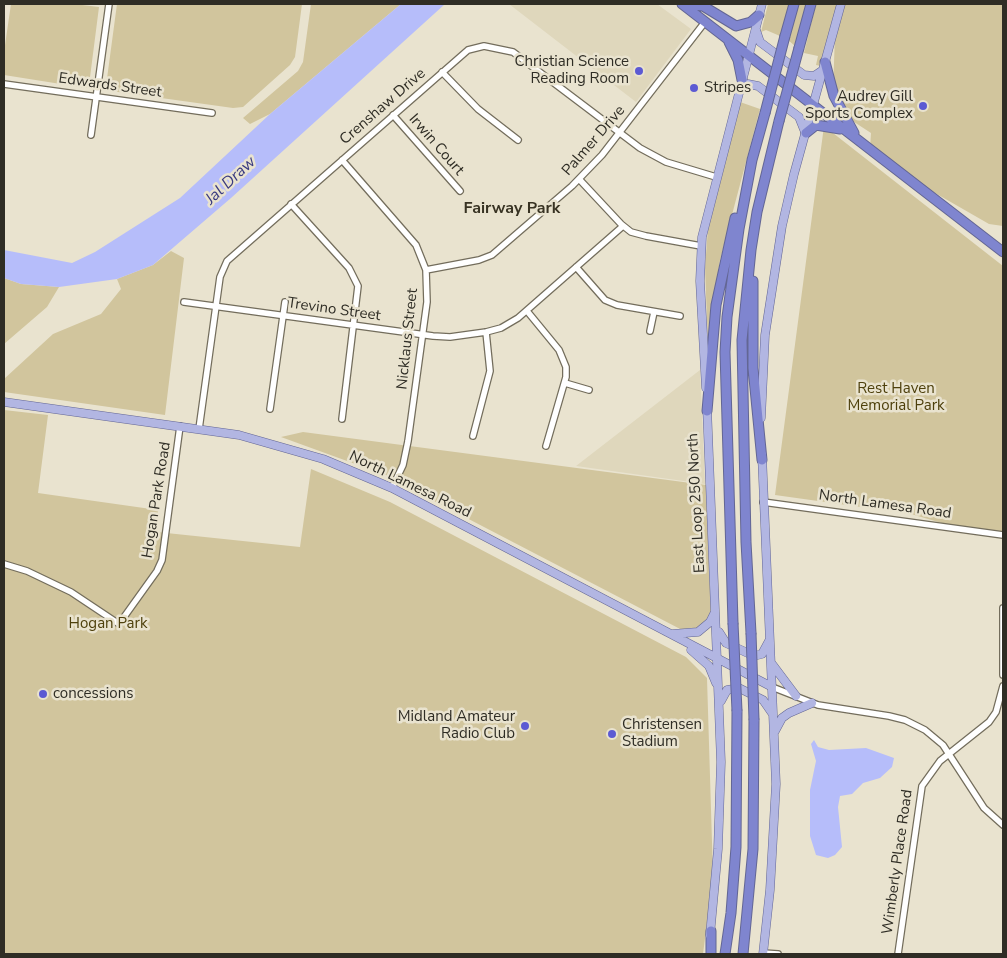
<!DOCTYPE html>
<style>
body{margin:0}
#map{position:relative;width:1007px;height:958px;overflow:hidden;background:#e9e3cf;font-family:"Nunito Sans",sans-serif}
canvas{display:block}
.frame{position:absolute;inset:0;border:5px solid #2f2d25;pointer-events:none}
</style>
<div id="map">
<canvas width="1007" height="958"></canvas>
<div class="frame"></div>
</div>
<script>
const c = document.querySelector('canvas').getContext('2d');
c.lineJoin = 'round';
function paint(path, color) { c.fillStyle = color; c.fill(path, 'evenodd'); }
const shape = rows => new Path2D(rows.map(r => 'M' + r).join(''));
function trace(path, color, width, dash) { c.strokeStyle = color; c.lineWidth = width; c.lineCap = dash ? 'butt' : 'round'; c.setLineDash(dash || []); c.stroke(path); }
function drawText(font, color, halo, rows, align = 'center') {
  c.font = font + ' "Nunito Sans",sans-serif'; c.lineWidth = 5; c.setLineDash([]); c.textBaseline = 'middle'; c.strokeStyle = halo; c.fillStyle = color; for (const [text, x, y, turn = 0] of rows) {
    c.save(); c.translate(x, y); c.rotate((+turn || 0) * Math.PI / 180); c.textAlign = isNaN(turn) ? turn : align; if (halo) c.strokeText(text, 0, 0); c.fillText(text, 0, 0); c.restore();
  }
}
const built = shape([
 [509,4,657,4,691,29,636,102],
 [700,370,705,484,576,466]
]);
const green = shape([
 [11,4,74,4,99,7,89,85,86,88,4,75,4,52],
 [117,4,302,4,295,57,290,65,243,107,233,108,111,91,106,86],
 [311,4,401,4,270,114,250,124,243,118,298,71,303,62],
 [768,4,789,4,780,36,766,30,761,32],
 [798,4,806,4,795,46,788,40],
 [816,4,837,4,821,66,816,65,818,56,804,53],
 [844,4,1003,4,1003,226,989,224,902,174,870,149,871,133,851,120,833,92,835,34],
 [740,102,760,109,720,260,713,304,710,345,708,345,705,268,708,228],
 [824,126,1003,266,1003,533,952,526,911,514,775,495],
 [171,251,184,258,165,415,4,392,4,379,53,334,101,314,121,289,117,279,153,265],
 [4,278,21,284,59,287,47,307,4,344],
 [4,410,48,415,38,493,158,510,157,532,300,547,311,469,390,502,686,657,707,678,713,875,703,954,4,954],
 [303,432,706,485,711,613,707,620,695,630,684,631,409,488,391,477,281,437]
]);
const water = shape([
 [401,4,445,4,231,198,153,265,117,279,59,287,21,284,4,278,4,250,72,263,95,252,180,198,270,114],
 [814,740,818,747,829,750,866,748,894,758,892,767,880,778,863,783,852,794,840,796,838,807,842,847,835,855,828,858,816,855,810,836,810,790,816,761,811,744]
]);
const minor = shape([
 [442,72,478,109,518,140],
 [4,84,212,113],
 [393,115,460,191],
 [91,135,109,4],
 [342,160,416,245,426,270,427,302,408,441,403,465,392,488],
 [579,179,621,224,631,232,646,236,701,246],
 [291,204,349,268,358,286,342,419],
 [576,267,605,300,617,305,680,316],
 [426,270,479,260,492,255,572,186,602,155,705,22],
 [184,302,433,336,450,337,486,332,501,328,518,318,623,226],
 [527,311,559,350,566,367,566,377,546,446],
 [650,331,654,312],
 [565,383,589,390],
 [270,409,285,302],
 [199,429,220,277,227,261,468,50,484,46,513,52,640,148,666,162,716,177],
 [473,436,490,371,486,332],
 [763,502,1003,535],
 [4,564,27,571,71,592,119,624,157,571,162,560,180,426],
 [1003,608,1003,675],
 [772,687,818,705,889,716,905,720,925,730,943,745,984,808,1003,825],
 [763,953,778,954],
 [898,954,922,786,940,761,989,722,996,712,1003,686]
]);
const major = shape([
 [756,30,760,42,804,75,814,76,823,70],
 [740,90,748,84,758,86,799,117,805,132],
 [706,388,700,281,702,237,762,4],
 [4,402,239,435,323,459,392,488,772,687],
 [707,407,721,762,718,849,710,935],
 [761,418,765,335,782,226,794,174,841,4],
 [762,455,776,784,770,890,763,954],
 [719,632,726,643,754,656,762,654,769,641],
 [672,634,698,632,710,622,715,612],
 [691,650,709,666,716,683],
 [772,664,796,696],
 [721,701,727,690,739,688,763,700,772,713],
 [775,731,782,718,789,713,812,703]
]);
const highway = shape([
 [682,4,1003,252],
 [684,4,703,6,736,26,751,22,759,15],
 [785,36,794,4],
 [729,42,738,60,742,80],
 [799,48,811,4],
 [825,62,834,96,854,133],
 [806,133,816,125,840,129],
 [753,281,753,368,762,460],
 [707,411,716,305,735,218],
 [733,623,725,352,727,317,739,229,752,160,765,113],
 [751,633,746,542,742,340,751,250,757,212,779,121],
 [711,954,711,931],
 [725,954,731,913,736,847,737,711],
 [743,954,753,849,754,720]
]);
const highwayBridge = shape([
 [765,113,785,36],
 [779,121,799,48],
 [733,623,737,711],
 [751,633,754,720]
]);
const markers = [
 [639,71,5,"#5c5ad3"],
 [694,88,5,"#5c5ad3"],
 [923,106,5,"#5c5ad3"],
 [43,694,5,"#5c5ad3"],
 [525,726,5,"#5c5ad3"],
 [612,734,5,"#5c5ad3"]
];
const poiNames = [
 ["Christian Science",629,62],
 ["Reading Room",629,79],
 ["Stripes",704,88,"left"],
 ["Audrey Gill",913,97],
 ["Sports Complex",913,114],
 ["concessions",53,694,"left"],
 ["Midland Amateur",515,717],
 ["Radio Club",515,734],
 ["Christensen",622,725,"left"],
 ["Stadium",622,742,"left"]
];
const streetNames = [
 ["Edwards Street",110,86,8],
 ["Crenshaw Drive",383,107,-41],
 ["Palmer Drive",594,141,-49],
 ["Irwin Court",436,145,49],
 ["Trevino Street",334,310,8],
 ["Nicklaus Street",408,339,-84],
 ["North Lamesa Road",410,485,26],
 ["Hogan Park Road",157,500,-81],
 ["East Loop 250 North",697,503,-93],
 ["North Lamesa Road",885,505,8],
 ["Wimberly Place Road",898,862,-82]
];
const parkNames = [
 ["Rest Haven",896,389],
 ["Memorial Park",896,406],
 ["Hogan Park",108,624]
];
const waterNames = [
 ["Jal Draw",231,181,-43]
];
const neighbourhoodNames = [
 ["Fairway Park",512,209]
];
paint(built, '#dfd7bc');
paint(green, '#d1c59d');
paint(water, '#b6bdfa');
trace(minor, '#736d5c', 8);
trace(major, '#636694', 9);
trace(highway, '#636694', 11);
trace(minor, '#fff', 5.5);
trace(major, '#b2b6e2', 8);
trace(highway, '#7f85cf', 9);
trace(highwayBridge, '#636694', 11, []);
trace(highwayBridge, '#7f85cf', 9);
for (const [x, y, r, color] of markers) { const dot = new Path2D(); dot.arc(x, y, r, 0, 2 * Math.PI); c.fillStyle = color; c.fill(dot); trace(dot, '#e9e3cf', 2); }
drawText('15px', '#2f2d25', '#e9e3cf', poiNames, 'right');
drawText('15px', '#2f2d25', '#e9e3cf', streetNames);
drawText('15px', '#4e400c', '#e9e3cf', parkNames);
drawText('italic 16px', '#393a80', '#e9e3cf', waterNames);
drawText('bold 16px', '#383323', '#e9e3cf', neighbourhoodNames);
</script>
